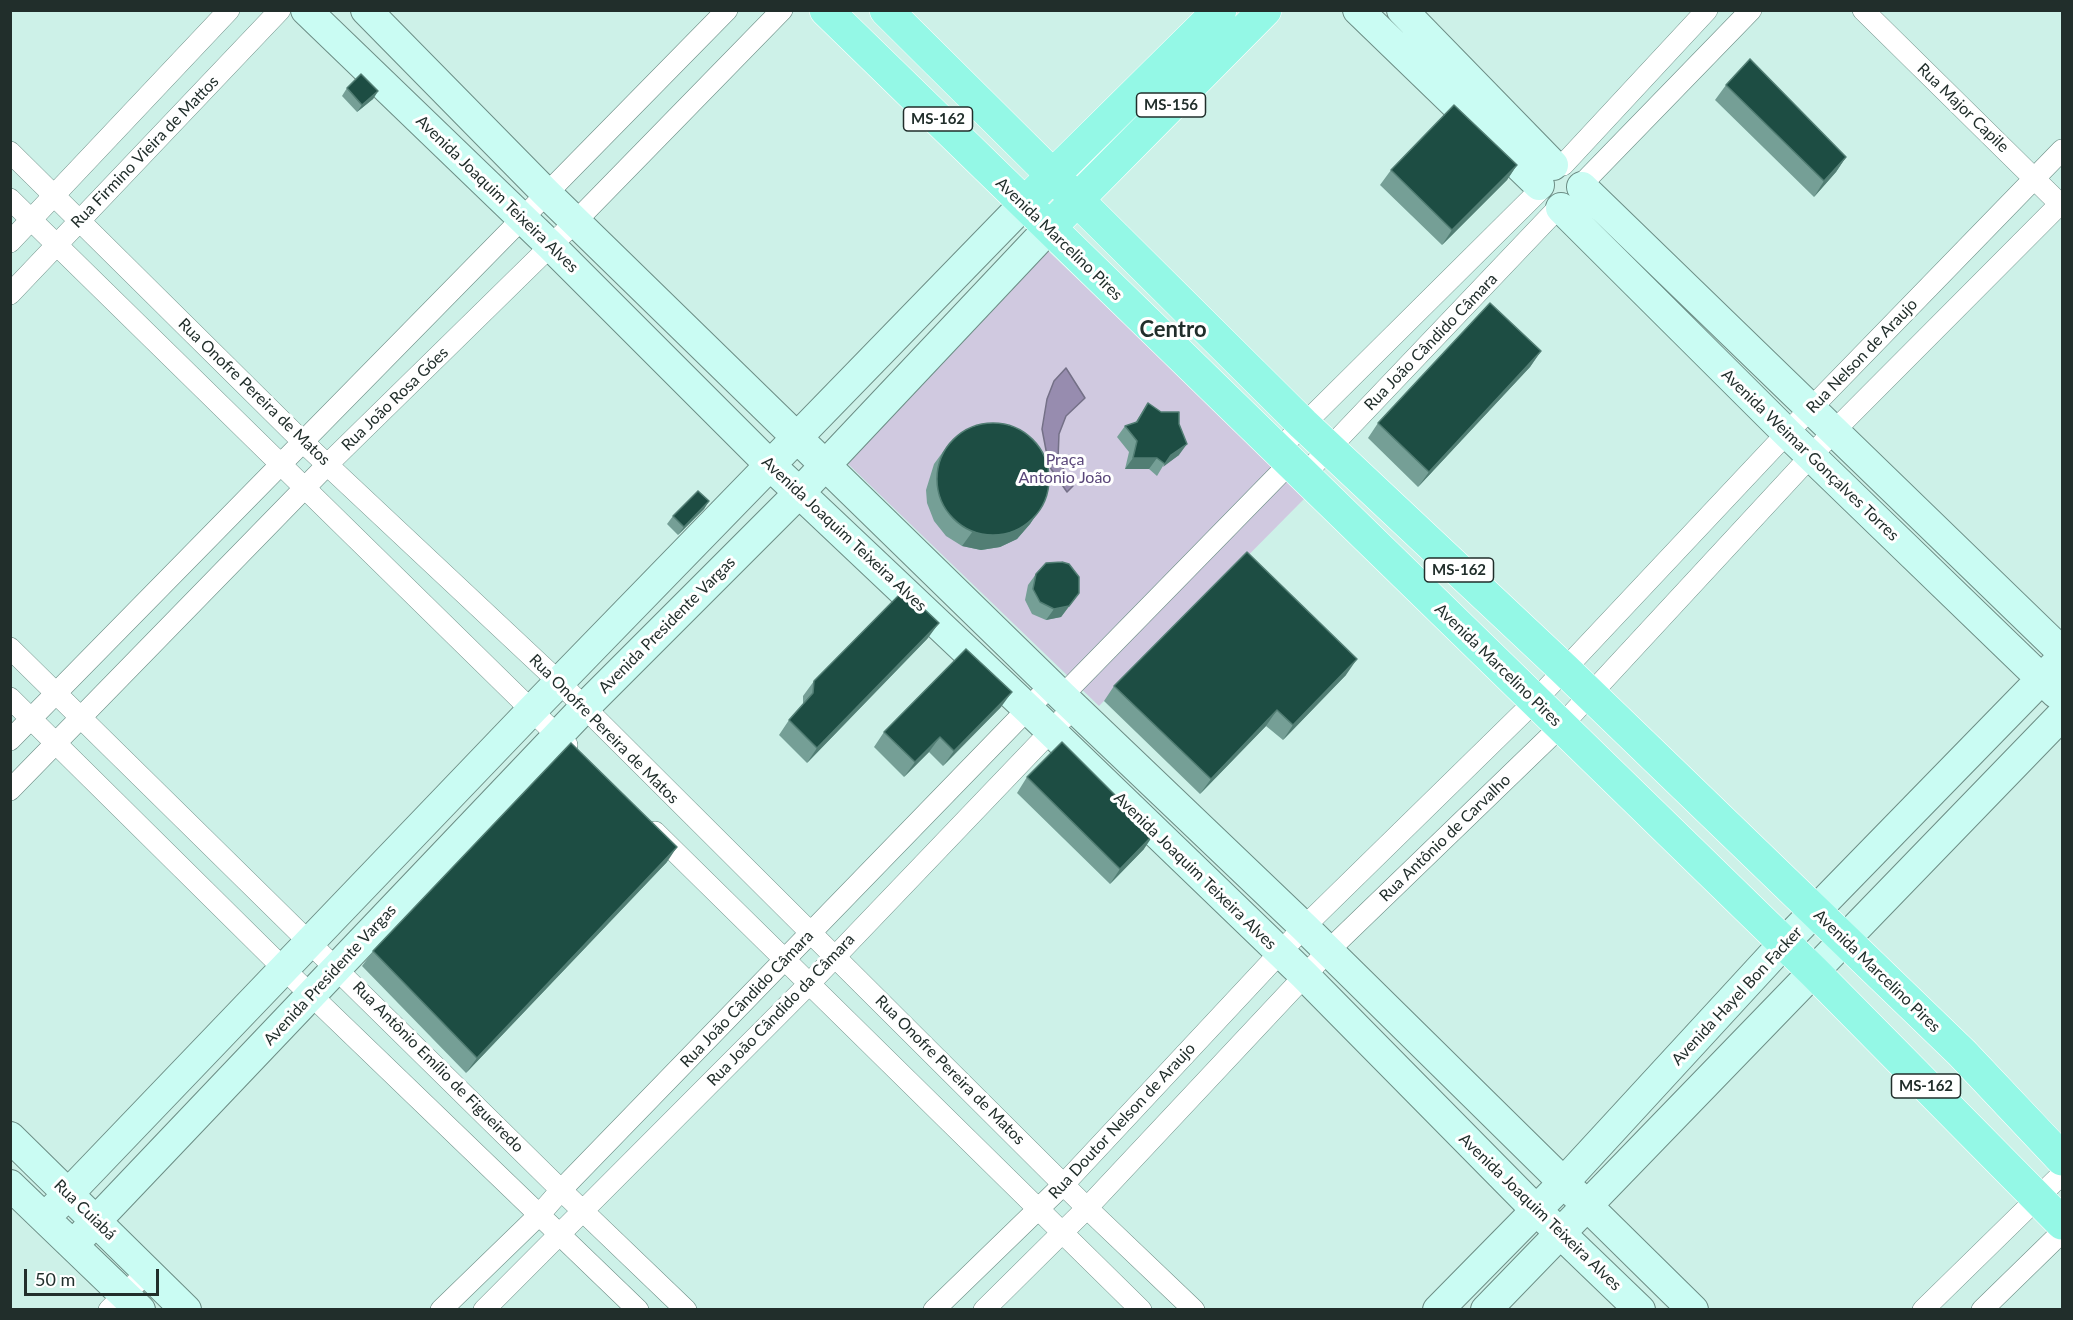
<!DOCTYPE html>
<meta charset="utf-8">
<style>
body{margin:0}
#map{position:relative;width:2073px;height:1320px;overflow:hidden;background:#cdf1e8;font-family:Lato,sans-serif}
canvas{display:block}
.frame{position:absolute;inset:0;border:12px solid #212e2b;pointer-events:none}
.scale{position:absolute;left:24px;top:1269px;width:135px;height:27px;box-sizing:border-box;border:3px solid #212e2b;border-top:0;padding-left:8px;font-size:18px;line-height:21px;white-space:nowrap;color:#212e2b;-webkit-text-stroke:4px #fff;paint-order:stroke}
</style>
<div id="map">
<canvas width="2073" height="1320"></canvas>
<div class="frame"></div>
<div class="scale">50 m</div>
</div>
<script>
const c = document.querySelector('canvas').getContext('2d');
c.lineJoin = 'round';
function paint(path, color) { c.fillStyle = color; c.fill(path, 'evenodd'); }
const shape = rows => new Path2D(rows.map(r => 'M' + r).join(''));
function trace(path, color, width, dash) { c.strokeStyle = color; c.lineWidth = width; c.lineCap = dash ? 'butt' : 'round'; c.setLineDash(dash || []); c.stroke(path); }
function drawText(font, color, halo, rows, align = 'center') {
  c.font = font + ' Lato,sans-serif'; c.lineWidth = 6; c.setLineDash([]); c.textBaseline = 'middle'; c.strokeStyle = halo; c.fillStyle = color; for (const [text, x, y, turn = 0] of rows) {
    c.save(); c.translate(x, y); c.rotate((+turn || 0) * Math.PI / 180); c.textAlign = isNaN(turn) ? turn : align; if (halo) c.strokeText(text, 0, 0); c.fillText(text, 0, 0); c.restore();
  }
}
const green = shape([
 [1046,249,1306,497,1099,706,845,461]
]);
const water = shape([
 [1066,368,1085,398,1066,416,1059,434,1058,459,1073,486,1067,492,1049,466,1042,429,1047,399,1054,381,1066,368]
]);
const street = shape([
 [1863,10,2062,206],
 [10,152,303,442,560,683,1087,1208,1194,1310],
 [1563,165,1707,10],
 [1582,184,1751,10],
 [10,199,567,745],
 [10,242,229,10],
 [10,294,280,10],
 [1277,451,1539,191],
 [1303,476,1558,208],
 [10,648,561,1190,686,1310],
 [1062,696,1290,463],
 [10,698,285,970,638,1310],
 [10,740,727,10],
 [10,790,328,464,576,221,782,10],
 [655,832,1141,1310],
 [109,1310,147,1272],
 [441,1310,540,1214,561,1190,1051,685],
 [484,1310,809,984,1074,707],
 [934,1310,1064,1184,1304,927,1534,702,1787,433,2062,150],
 [984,1310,1087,1208,1328,951,1562,725,1835,430,2062,202],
 [1923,1310,2062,1174],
 [1982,1310,2062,1232]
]);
const secondary = shape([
 [306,10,551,246,771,466,1028,709,1304,975,1535,1209,1640,1310],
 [366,10,546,193,1062,696,1304,927,1693,1310],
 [1358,10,1539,185],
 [1402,10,1553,165],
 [1582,187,2062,652],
 [1561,208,1787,433,2056,693],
 [10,1137,186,1310],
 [10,1185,140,1310],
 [45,1218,532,710,1024,204],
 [74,1244,584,708,800,492,1049,228],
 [1438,1310,1563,1183,1784,943,2062,658],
 [1486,1310,2062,715]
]);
const primary = shape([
 [826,10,1814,972,2062,1223],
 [886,10,1303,424,1564,669,1962,1053,2062,1159],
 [1036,192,1220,10],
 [1061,216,1265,10]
]);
const wall = shape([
 [1726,85,1846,157,1836,172,1814,197,1715,100],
 [347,88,378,91,373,99,357,112,342,96],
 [1517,165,1507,180,1442,245,1380,185,1391,170],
 [1541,351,1530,367,1418,487,1368,438,1378,423],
 [1148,403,1179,455,1163,466,1157,476,1149,469,1125,469,1129,452,1117,437,1125,426,1135,423],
 [945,449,1040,509,1030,524,1017,539,1000,547,981,550,962,546,946,536,934,521,927,503,926,490,934,464],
 [709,501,704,509,678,535,667,524,673,516],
 [1036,574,1079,593,1061,617,1046,620,1032,614,1025,600,1028,585],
 [928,638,807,763,779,735,789,720,803,705,803,696,814,681],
 [1346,675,1283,740,1266,726,1200,794,1104,701,1114,686],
 [1001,707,943,766,929,752,904,777,874,747,884,732],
 [1027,777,1144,849,1110,884,1017,793],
 [667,862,466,1073,362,966,373,951]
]);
const shadedWall = shape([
 [378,91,373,99,357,112,362,105],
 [1846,157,1836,172,1814,197,1824,181],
 [1517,165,1507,180,1442,245,1452,230],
 [1541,351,1530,367,1418,487,1429,472],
 [1187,444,1179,455,1163,467,1171,455],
 [1133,458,1157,458,1149,469,1125,469],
 [709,501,704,509,678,535,684,527],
 [1040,509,1030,524,1017,539,1000,547,981,550,962,546,973,531],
 [1079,593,1061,617,1046,620,1054,609],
 [939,623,928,638,807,763,817,748],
 [1357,659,1346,675,1283,740,1293,725],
 [1012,692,1001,707,943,766,954,751],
 [1277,710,1266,726,1200,794,1211,779],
 [940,737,929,752,904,777,915,762],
 [1154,834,1144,849,1110,884,1120,869],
 [677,847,667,862,466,1073,477,1058]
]);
const building = shape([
 [1750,59,1846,157,1824,181,1726,85,1750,59],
 [361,74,378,91,362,105,347,88,361,74],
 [1454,105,1517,165,1452,230,1391,170,1454,105],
 [1490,303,1541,351,1429,472,1378,423,1490,303],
 [1148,403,1161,412,1179,412,1179,424,1187,444,1171,455,1165,464,1157,458,1133,458,1137,441,1125,426,1137,422,1148,403],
 '937 479a56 56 0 1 1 112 0a56 56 0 1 1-112 0Z',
 [698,491,709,501,684,527,673,516,698,491],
 [1247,552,1357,659,1293,725,1277,710,1211,779,1114,686,1247,552],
 [1062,562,1069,564,1079,577,1079,593,1069,606,1054,609,1040,602,1033,589,1036,574,1046,563,1062,562],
 [904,590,939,623,817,748,789,720,813,693,814,681,904,590],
 [966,649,1012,692,954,751,940,737,915,762,884,732,966,649],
 [1062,742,1154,834,1120,869,1027,777,1062,742],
 [571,743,677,847,477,1058,373,951,571,743]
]);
const shields = [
 [1171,105,69],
 [938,119,69],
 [1459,570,69],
 [1926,1086,69]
];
const shieldNames = [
 ["MS-156",1171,105],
 ["MS-162",938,119],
 ["MS-162",1459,570],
 ["MS-162",1926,1086]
];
const streetNames = [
 ["Rua Major Capile",1963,108,44],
 ["Rua Firmino Vieira de Mattos",145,152,-46],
 ["Avenida Joaquim Teixeira Alves",497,194,44],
 ["Avenida Marcelino Pires",1059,239,44],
 ["Rua João Cândido Câmara",1431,342,-46],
 ["Rua Nelson de Araujo",1862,356,-46],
 ["Rua Onofre Pereira de Matos",254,392,44],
 ["Rua João Rosa Góes",395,399,-44],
 ["Avenida Weimar Gonçalves Torres",1810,455,44],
 ["Avenida Joaquim Teixeira Alves",844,534,43],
 ["Avenida Presidente Vargas",667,625,-45],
 ["Avenida Marcelino Pires",1498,665,44],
 ["Rua Onofre Pereira de Matos",604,729,45],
 ["Rua Antônio de Carvalho",1445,838,-44],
 ["Avenida Joaquim Teixeira Alves",1195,871,44],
 ["Avenida Marcelino Pires",1877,971,44],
 ["Avenida Presidente Vargas",330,975,-47],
 ["Avenida Hayel Bon Facker",1737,996,-47],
 ["Rua João Cândido Câmara",747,999,-46],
 ["Rua João Cândido da Câmara",781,1010,-46],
 ["Rua Antônio Emílio de Figueiredo",438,1067,45],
 ["Rua Onofre Pereira de Matos",950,1070,45],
 ["Rua Doutor Nelson de Araujo",1122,1121,-47],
 ["Rua Cuiabá",85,1210,44],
 ["Avenida Joaquim Teixeira Alves",1540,1212,44]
];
const parkNames = [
 ["Praça",1065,460],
 ["Antonio João",1065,478]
];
const districtNames = [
 ["Centro",1173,330]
];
paint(green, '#d0c9e0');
paint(water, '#978caf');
trace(water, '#747087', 1.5);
trace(street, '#6c8d85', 22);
trace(secondary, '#6c8d85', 32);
trace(primary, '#fff', 34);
trace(street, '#fff', 21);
trace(secondary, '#cafcf3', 30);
trace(primary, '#94f8e6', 33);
paint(wall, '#759f96');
paint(shadedWall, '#527e74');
paint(building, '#1d4d43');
trace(building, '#527e74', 1.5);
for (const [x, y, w] of shields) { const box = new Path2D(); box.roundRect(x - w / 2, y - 12, w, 24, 4.5); c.fillStyle = '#fff'; c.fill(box); trace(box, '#212e2b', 1.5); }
drawText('bold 15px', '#212e2b', null, shieldNames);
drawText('16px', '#212e2b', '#fff', streetNames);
drawText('16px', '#5a477a', '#fff', parkNames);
drawText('bold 22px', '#212e2b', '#fff', districtNames);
</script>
